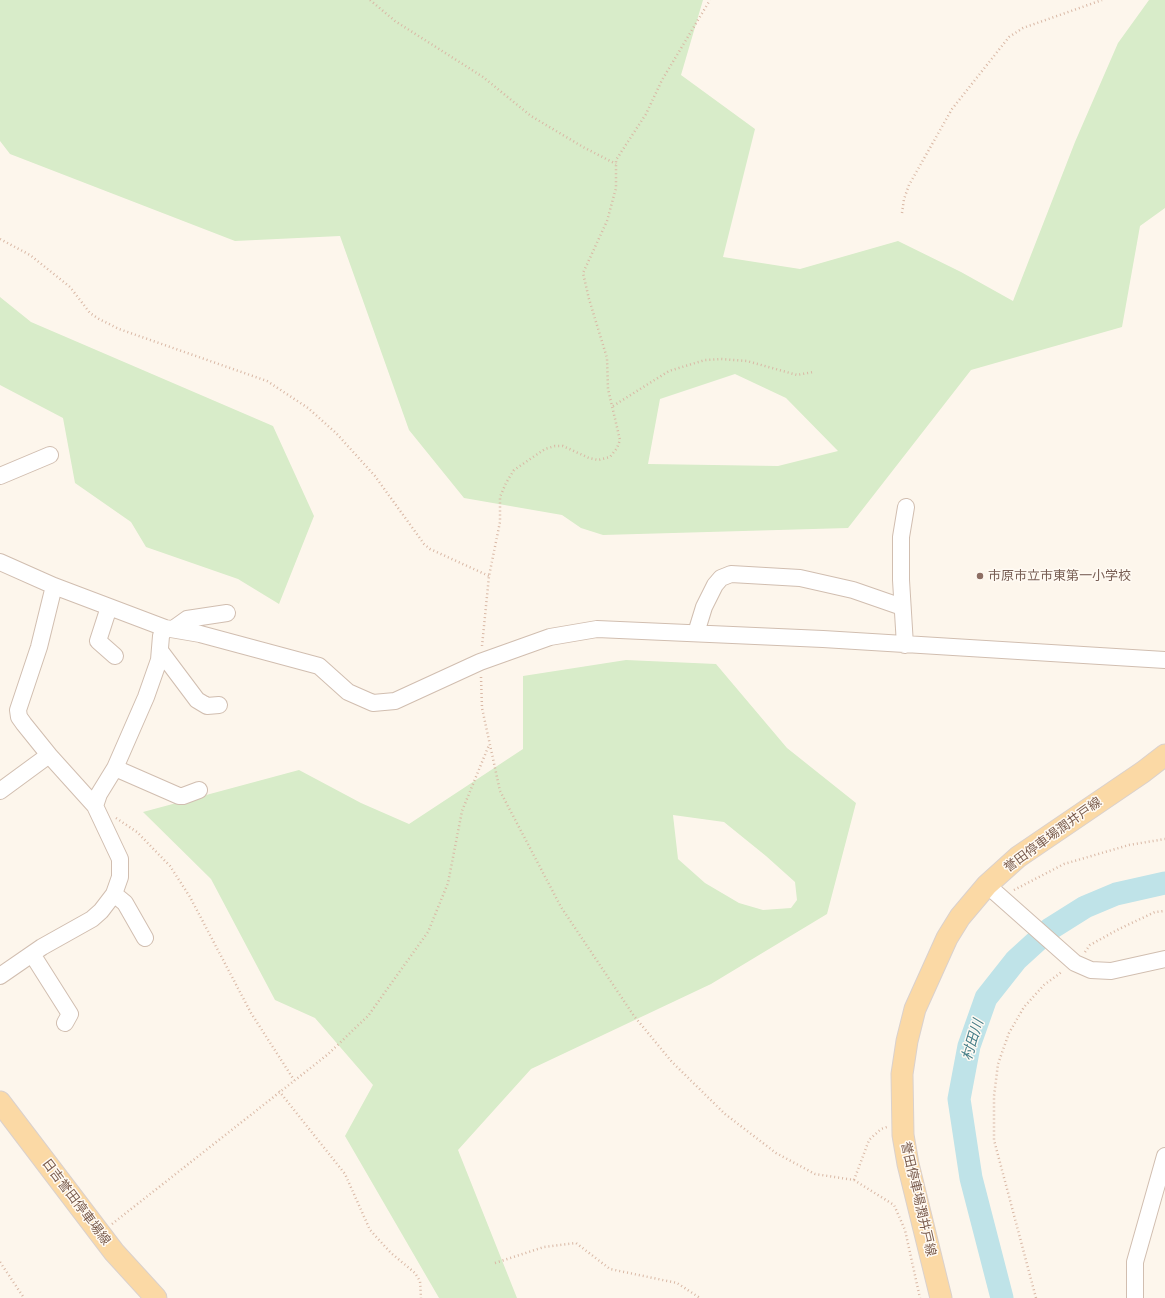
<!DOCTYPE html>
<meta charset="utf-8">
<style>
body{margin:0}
canvas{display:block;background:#fdf6ec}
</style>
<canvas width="1165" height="1298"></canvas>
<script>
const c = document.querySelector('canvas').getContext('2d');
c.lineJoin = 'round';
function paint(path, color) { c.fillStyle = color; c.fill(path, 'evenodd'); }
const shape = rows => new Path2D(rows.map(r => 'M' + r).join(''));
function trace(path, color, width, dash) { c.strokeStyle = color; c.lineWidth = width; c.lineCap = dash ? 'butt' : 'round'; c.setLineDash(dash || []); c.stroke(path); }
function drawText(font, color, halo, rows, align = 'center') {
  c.font = font + ' "IBM Plex Sans","Noto Sans JP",sans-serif'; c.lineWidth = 3; c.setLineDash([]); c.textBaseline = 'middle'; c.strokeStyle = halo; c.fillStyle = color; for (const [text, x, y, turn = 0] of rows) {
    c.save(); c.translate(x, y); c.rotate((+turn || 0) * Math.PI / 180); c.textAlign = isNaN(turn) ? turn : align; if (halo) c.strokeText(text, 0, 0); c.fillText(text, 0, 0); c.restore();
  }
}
const green = shape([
 [0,0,703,0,681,75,755,129,723,257,800,269,898,241,961,272,1013,301,1075,142,1118,43,1149,0,1165,0,1165,208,1140,226,1122,327,971,370,848,528,603,535,581,528,562,515,464,498,409,430,340,236,235,241,10,154,0,141],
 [735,374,786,398,838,451,778,466,648,464,660,399],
 [0,297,31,322,273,426,314,516,279,604,238,579,146,547,131,522,75,483,63,418,0,385],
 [626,660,716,664,787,748,856,803,827,914,711,984,531,1069,458,1150,517,1298,439,1298,345,1136,373,1085,315,1018,275,1000,211,879,143,812,299,770,361,803,409,824,523,749,523,676],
 [673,815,724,822,766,856,795,882,797,900,791,908,763,910,739,903,705,883,678,859]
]);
const river = shape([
 [1002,1298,971,1178,959,1099,969,1046,986,998,1016,960,1050,929,1085,907,1116,894,1165,883]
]);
const path = shape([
 [370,0,395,21,483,77,531,116,583,147,616,164],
 [902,213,904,199,909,185,952,109,1009,37,1023,28,1102,0],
 [0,239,30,255,70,287,90,313,99,319,119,329,267,381,308,408,336,433,375,476,424,544,430,549,489,576],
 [613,406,669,371,705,360,721,359,747,361,797,375,813,372],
 [482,646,489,576,500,522,500,497,506,483,514,470,545,449,555,446,563,446,589,458,598,460,610,457,617,448,620,440,608,389,607,358,589,299,583,273,607,221,616,188,616,160,646,114,662,80,710,0],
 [481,677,482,708,500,791,561,907,634,1016,672,1062,725,1114,776,1153,815,1174,854,1180,894,1205,905,1230,920,1298],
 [116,818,137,832,170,866,190,897,251,1013,294,1080],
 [1014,890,1064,864,1129,845,1165,839],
 [1085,952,1090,945,1119,929,1155,912,1165,911],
 [279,1091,345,1174,370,1230,391,1253,415,1273,420,1281,421,1298],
 [854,1180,869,1140,881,1129,887,1127],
 [112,1224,327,1055,368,1016,428,932,448,883,462,811,489,745],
 [0,1262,24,1298],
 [495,1263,544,1247,576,1243,610,1269,677,1283,700,1298],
 [1036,1298,994,1140,994,1096,998,1064,1009,1033,1024,1007,1044,985,1063,971]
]);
const minor = shape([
 [0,476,50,455],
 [0,562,54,586,165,628,200,634,319,666,348,692,373,703,395,701,480,662,550,637,597,629,823,639,1165,660],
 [109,607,98,641,115,656],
 [173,629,187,619,227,613],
 [696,633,704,607,715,585,721,578,731,574,800,578,853,590,902,607],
 [905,645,901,580,901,537,906,507],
 [161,652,197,700,207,706,219,705],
 [115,768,179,796,183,796,199,790],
 [0,791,49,755,24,724,19,717,18,710,39,647,54,586],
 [95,806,99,794,115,768,146,697,159,660,161,636,165,628],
 [987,885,1075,963,1091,970,1111,971,1165,959],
 [114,894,125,903,145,938],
 [32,954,70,1014,65,1023],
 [0,976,42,947,92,919,101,911,114,894,120,877,120,859,95,806,49,755],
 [1135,1298,1135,1262,1165,1156]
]);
const major = shape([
 [0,1102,114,1252,156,1298],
 [941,1298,908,1164,903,1135,902,1074,907,1041,915,1009,947,938,960,917,987,885,1018,857,1143,772,1165,755]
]);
const markers = [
 [980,576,4,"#8d6e63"]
];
const educationNames = [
 ["市原市立市東第一小学校",988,576]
];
const streetNames = [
 ["誉田停車場潤井戸線",1053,835,-36],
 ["誉田停車場潤井戸線",918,1199,77],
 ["日吉誉田停車場線",76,1202,53]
];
const waterNames = [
 ["村田川",973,1040,-73]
];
paint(green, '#d8ecc9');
trace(river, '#bfe3e8', 23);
trace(minor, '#d1beb0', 18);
trace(major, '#dad1cd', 23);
trace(path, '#d9b8a5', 2.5, [1, 3]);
trace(minor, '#fff', 16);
trace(major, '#fbd9a5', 21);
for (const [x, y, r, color] of markers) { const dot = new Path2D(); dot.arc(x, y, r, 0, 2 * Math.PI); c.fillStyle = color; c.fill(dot); trace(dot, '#fffaf3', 1.5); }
drawText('13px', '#785e54', '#fffaf3', educationNames, 'left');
drawText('13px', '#7a5c4d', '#fffaf3', streetNames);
drawText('italic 14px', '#437c86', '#fffaf3', waterNames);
</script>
